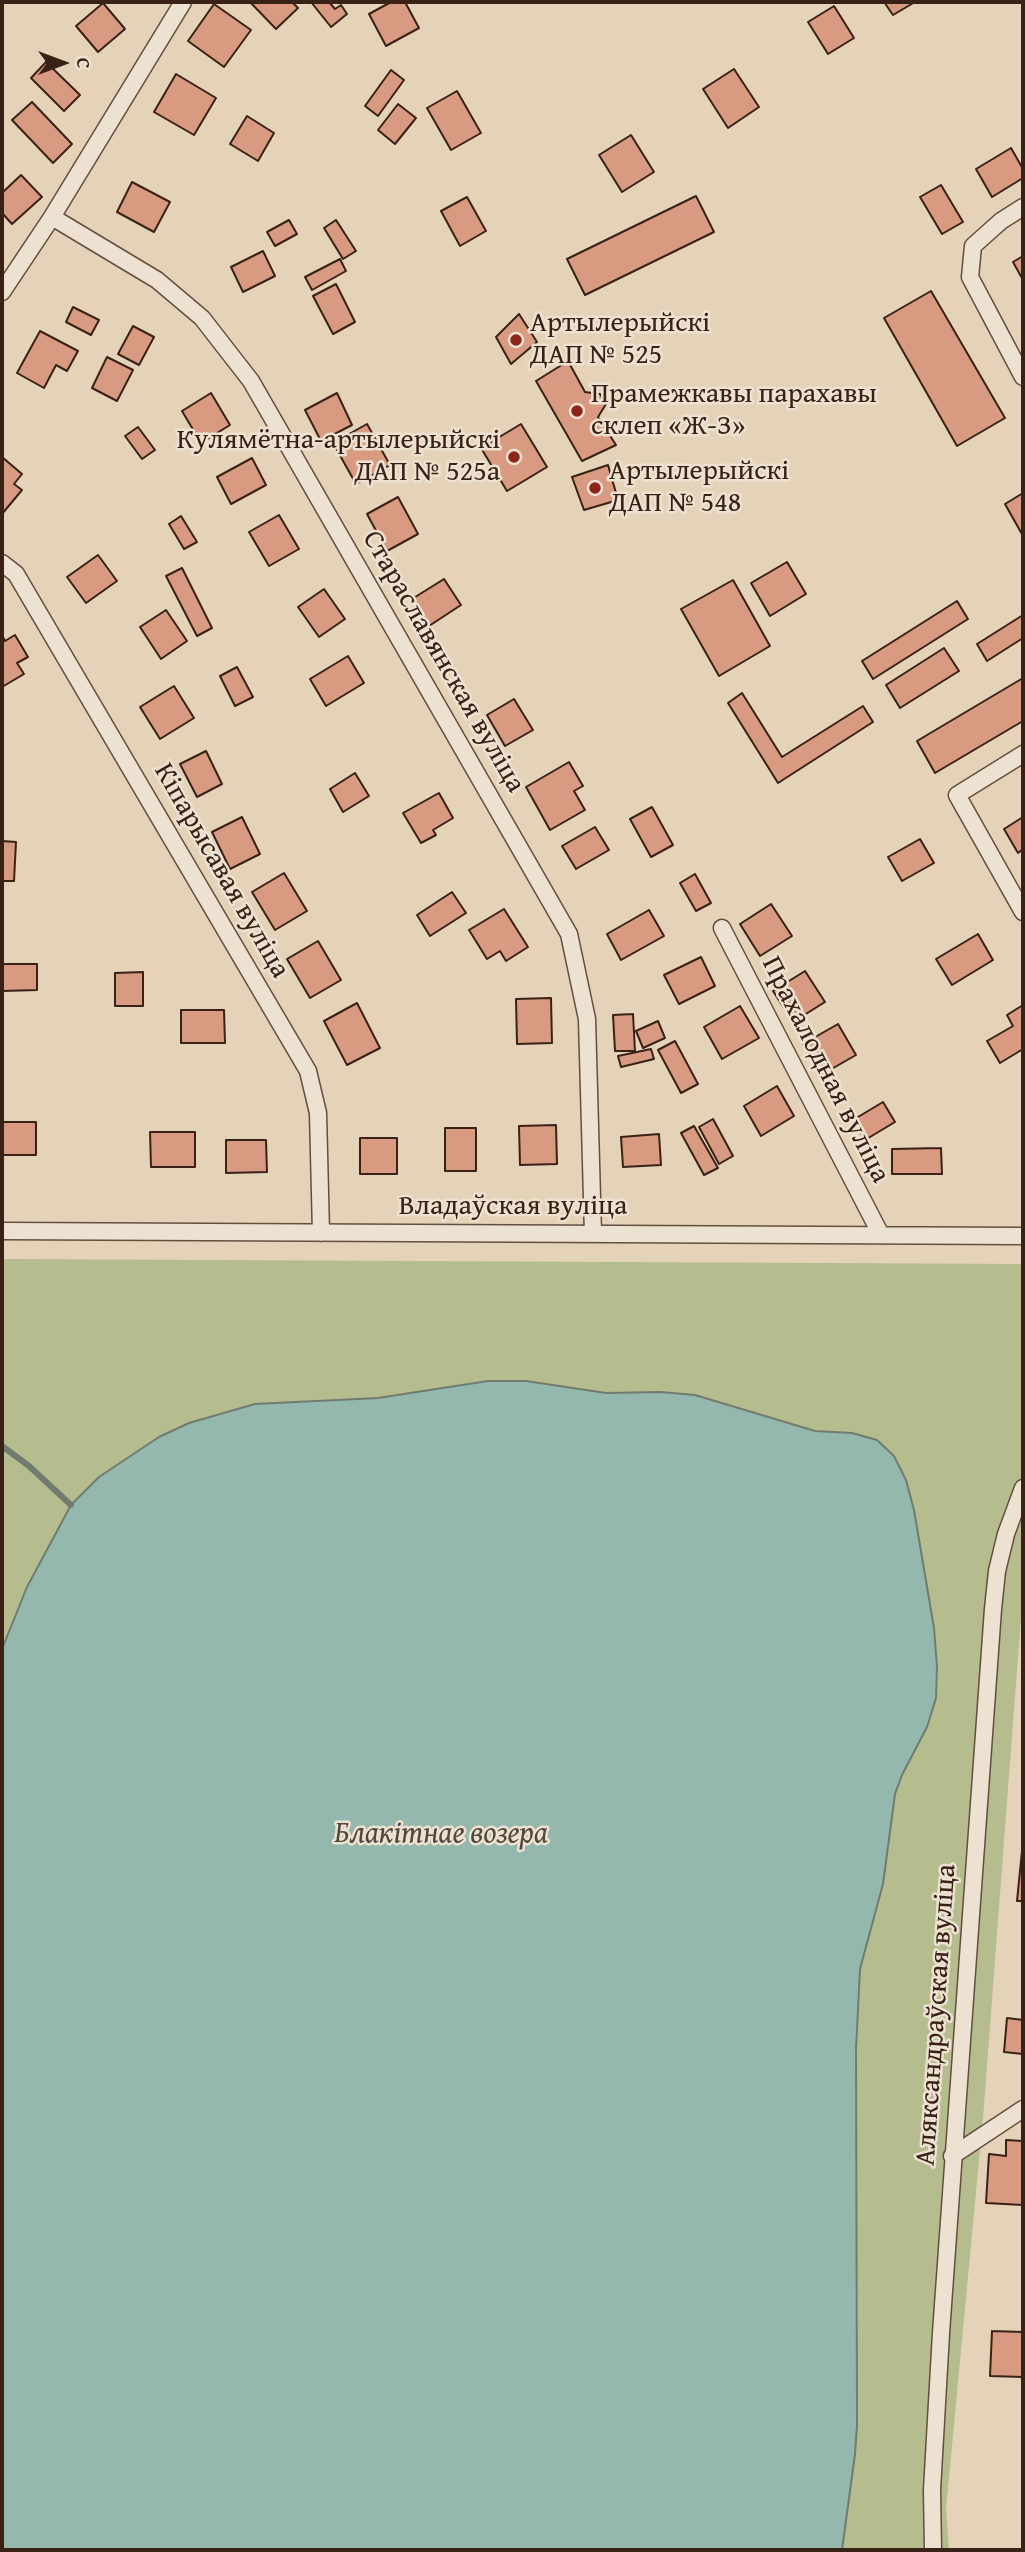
<!DOCTYPE html>
<meta charset="utf-8">
<style>
body{margin:0}
#map{position:relative;width:1025px;height:2552px;overflow:hidden;background:#e4d3b8;font-family:"Gentium Book Plus",serif}
canvas{display:block}
.frame{position:absolute;inset:0;border:4px solid #3a2116;pointer-events:none}
.north{position:absolute;left:28px;top:28px;width:70px;height:70px;-webkit-text-stroke:5px #ede2d1;paint-order:stroke;rotate:90deg;font-size:19px;font-weight:700;line-height:28px;text-align:center;color:#3a2116}
.north::after{content:'';display:block;margin:auto;width:24px;height:32px;background:#3a2116;clip-path:polygon(50% 0,100% 100%,50% 72%,0 100%)}
</style>
<div id="map">
<canvas width="1025" height="2552"></canvas>
<div class="frame"></div>
<div class="north">С</div>
</div>
<script>
const c = document.querySelector('canvas').getContext('2d');
c.lineJoin = 'round';
function paint(path, color) { c.fillStyle = color; c.fill(path, 'evenodd'); }
const shape = rows => new Path2D(rows.map(r => 'M' + r).join(''));
function trace(path, color, width, dash) { c.strokeStyle = color; c.lineWidth = width; c.lineCap = dash ? 'butt' : 'round'; c.setLineDash(dash || []); c.stroke(path); }
function drawText(font, color, halo, rows, align = 'center') {
  c.font = font + ' "Gentium Book Plus",serif'; c.lineWidth = 5; c.setLineDash([]); c.textBaseline = 'middle'; c.strokeStyle = halo; c.fillStyle = color; for (const [text, x, y, turn = 0] of rows) {
    c.save(); c.translate(x, y); c.rotate((+turn || 0) * Math.PI / 180); c.textAlign = isNaN(turn) ? turn : align; if (halo) c.strokeText(text, 0, 0); c.fillText(text, 0, 0); c.restore();
  }
}
const green = shape([
 [2,1259,1023,1264,1023,1591,983,2118,946,2509,949,2550,2,2550]
]);
const water = shape([
 [488,1381,526,1381,606,1393,660,1392,695,1395,815,1431,852,1433,877,1440,894,1456,906,1480,914,1510,934,1628,937,1667,936,1698,927,1727,902,1775,895,1794,883,1884,860,1969,856,2049,857,2425,855,2454,842,2550,2,2550,2,1649,27,1587,71,1505,99,1477,159,1437,189,1423,255,1404,378,1398,488,1381]
]);
const stream = shape([
 [2,1446,29,1466,71,1505]
]);
const building = shape([
 [250,2,292,2,298,8,276,29,250,2],
 [311,2,329,2,335,9,341,5,347,14,331,27,311,2],
 [391,2,405,2,419,28,386,46,369,14,391,2],
 [884,2,915,2,893,15,884,2],
 [103,3,125,29,98,52,76,26,103,3],
 [214,4,251,30,224,67,188,41,214,4],
 [834,6,854,38,828,54,808,22,834,6],
 [46,62,80,95,64,111,31,78,46,62],
 [734,69,759,107,728,128,703,89,734,69],
 [391,70,404,80,378,116,365,106,391,70],
 [176,74,216,98,194,135,154,112,176,74],
 [457,91,481,133,451,150,427,108,457,91],
 [32,102,72,144,53,163,12,120,32,102],
 [398,104,416,118,395,144,378,130,398,104],
 [247,116,274,133,258,161,230,144,247,116],
 [631,135,654,172,622,192,599,155,631,135],
 [1011,148,1023,169,1023,178,992,197,976,169,1011,148],
 [21,175,42,197,12,224,2,213,2,193,21,175],
 [132,182,170,202,154,232,117,212,132,182],
 [941,185,963,222,942,234,920,197,941,185],
 [696,196,714,232,585,295,567,259,696,196],
 [467,197,486,231,460,246,441,211,467,197],
 [289,220,297,234,275,246,267,232,289,220],
 [336,220,356,251,343,259,324,228,336,220],
 [263,251,275,276,243,292,231,267,263,251],
 [1023,256,1023,280,1013,262,1023,256],
 [340,259,346,271,312,290,305,277,340,259],
 [336,284,355,322,333,334,313,296,336,284],
 [931,291,1005,418,957,446,884,318,931,291],
 [73,307,99,320,91,335,66,322,73,307],
 [519,314,537,342,511,364,496,337,519,314],
 [133,326,154,337,139,365,118,354,133,326],
 [40,331,78,351,67,371,56,365,44,388,17,373,40,331],
 [107,357,133,370,117,401,92,388,107,357],
 [568,361,585,392,600,394,606,404,598,417,616,445,582,461,536,381,568,361],
 [211,393,230,425,201,443,182,411,211,393],
 [337,393,352,425,321,441,305,410,337,393],
 [367,424,390,465,356,484,333,443,367,424],
 [521,424,547,467,507,491,481,448,521,424],
 [138,427,155,450,142,459,125,436,138,427],
 [2,457,22,474,14,484,22,490,2,514,2,457],
 [252,458,266,485,231,504,217,477,252,458],
 [608,465,618,500,584,510,572,477,608,465],
 [1023,493,1023,536,1005,504,1023,493],
 [398,497,418,534,387,551,367,514,398,497],
 [279,515,299,549,269,566,249,532,279,515],
 [181,516,197,542,184,549,169,524,181,516],
 [98,555,117,581,86,603,67,577,98,555],
 [787,562,806,594,770,616,751,583,787,562],
 [182,568,212,628,197,636,166,576,182,568],
 [444,579,461,605,429,626,412,599,444,579],
 [733,580,770,646,719,676,681,609,733,580],
 [324,589,345,619,319,637,298,607,324,589],
 [957,601,968,619,873,679,862,661,957,601],
 [166,610,187,641,161,659,140,627,166,610],
 [1023,615,1023,638,987,661,977,644,1023,615],
 [2,635,5,641,15,635,28,657,17,663,24,674,2,687,2,635],
 [944,648,959,671,900,708,886,685,944,648],
 [348,656,364,683,326,706,310,679,348,656],
 [237,667,253,697,235,706,220,676,237,667],
 [1023,678,1023,721,935,773,917,741,1023,678],
 [174,686,194,718,160,739,140,707,174,686],
 [742,693,782,757,863,706,873,722,778,783,728,703,742,693],
 [514,699,533,730,505,746,487,715,514,699],
 [206,751,222,784,197,797,180,764,206,751],
 [569,762,583,786,574,791,585,810,550,830,526,787,569,762],
 [355,773,369,796,343,812,330,789,355,773],
 [439,793,453,818,433,830,436,835,421,843,403,813,439,793],
 [652,807,673,845,651,857,630,819,652,807],
 [242,817,260,854,230,869,212,832,242,817],
 [1023,817,1023,849,1018,853,1004,829,1023,817],
 [595,827,609,850,576,869,562,846,595,827],
 [920,839,934,863,902,881,888,857,920,839],
 [2,841,16,842,14,881,2,881,2,841],
 [284,873,307,911,275,930,252,892,284,873],
 [695,874,711,903,696,911,680,883,695,874],
 [452,892,466,913,430,936,417,915,452,892],
 [771,904,792,936,760,956,740,924,771,904],
 [504,909,528,947,506,961,500,951,487,959,469,930,504,909],
 [649,910,664,936,621,960,607,934,649,910],
 [978,934,993,960,952,985,936,959,978,934],
 [318,941,341,980,310,998,287,959,318,941],
 [701,957,715,986,679,1004,664,975,701,957],
 [2,964,37,964,37,990,2,991,2,964],
 [805,971,825,1002,793,1022,773,991,805,971],
 [143,972,143,1006,115,1006,115,973,143,972],
 [551,998,552,1043,517,1044,516,999,551,998],
 [357,1003,380,1048,347,1065,324,1021,357,1003],
 [1023,1005,1023,1049,1000,1063,987,1041,1013,1026,1007,1015,1023,1005],
 [740,1006,759,1038,722,1059,704,1027,740,1006],
 [181,1010,224,1010,225,1043,181,1043,181,1010],
 [633,1014,635,1051,615,1051,613,1015,633,1014],
 [658,1021,665,1038,643,1048,636,1031,658,1021],
 [838,1024,856,1055,821,1075,803,1044,838,1024],
 [675,1041,698,1084,681,1093,658,1050,675,1041],
 [651,1049,654,1059,621,1067,618,1056,651,1049],
 [777,1086,794,1116,761,1136,744,1106,777,1086],
 [883,1102,895,1122,865,1140,853,1120,883,1102],
 [713,1119,733,1156,719,1164,699,1127,713,1119],
 [2,1122,36,1122,36,1155,2,1155,2,1122],
 [556,1125,557,1164,520,1165,519,1126,556,1125],
 [694,1126,718,1168,704,1175,681,1133,694,1126],
 [445,1128,476,1128,476,1171,445,1171,445,1128],
 [150,1132,195,1132,195,1167,151,1167,150,1132],
 [659,1134,661,1165,623,1167,621,1137,659,1134],
 [360,1138,397,1138,397,1174,360,1174,360,1138],
 [226,1140,266,1140,267,1172,226,1173,226,1140],
 [941,1148,942,1174,892,1174,892,1149,941,1148],
 [1022,1851,1023,1851,1023,1901,1017,1901,1022,1851],
 [1007,2018,1023,2020,1023,2054,1004,2052,1007,2018],
 [1006,2140,1023,2141,1023,2205,986,2203,989,2154,1006,2156,1006,2140],
 [992,2331,1023,2332,1023,2377,990,2376,992,2331]
]);
const street = shape([
 [1023,207,1001,221,973,246,970,277,1023,377],
 [52,217,157,280,202,318,251,381,569,934,587,1019,593,1234],
 [2,292,52,217,183,2],
 [2,563,16,574,308,1071,318,1113,321,1233],
 [1023,754,957,795,1023,912],
 [722,928,881,1235],
 [2,1231,1023,1236],
 [952,2156,1023,2109],
 [933,2550,932,2490,941,2333,993,1609,997,1571,1006,1534,1023,1488]
]);
const markers = [
 [516,340,7,"#8f2418"],
 [577,411,7,"#8f2418"],
 [514,457,7,"#8f2418"],
 [595,488,7,"#8f2418"]
];
const poiNames = [
 ["Артылерыйскі",530,324],
 ["ДАП № 525",530,356],
 ["Прамежкавы парахавы",591,395],
 ["склеп «Ж-З»",591,427],
 ["Кулямётна-артылерыйскі",500,441,"right"],
 ["ДАП № 525а",500,473,"right"],
 ["Артылерыйскі",609,472],
 ["ДАП № 548",609,504]
];
const streetNames = [
 ["Стараславянская вуліца",443,662,60],
 ["Кіпарысавая вуліца",221,871,60],
 ["Прахалодная вуліца",825,1070,63],
 ["Владаўская вуліца",513,1207],
 ["Аляксандраўская вуліца",937,2015,-86]
];
const waterNames = [
 ["Блакітнае возера",441,1834]
];
paint(green, '#b5bc8e');
paint(water, '#95b8ae');
trace(water, '#717c71', 2);
trace(stream, '#717c71', 6);
paint(building, '#d89b81');
trace(building, '#3a2116', 2);
trace(street, '#644e3e', 19);
trace(street, '#ede2d1', 16);
for (const [x, y, r, color] of markers) { const dot = new Path2D(); dot.arc(x, y, r, 0, 2 * Math.PI); c.fillStyle = color; c.fill(dot); trace(dot, '#ede2d1', 2.5); }
drawText('28px', '#3a2116', '#ede2d1', poiNames, 'left');
drawText('28px', '#3a2116', '#ede2d1', streetNames);
drawText('italic 30px', '#51473c', '#ede2d1', waterNames);
</script>
